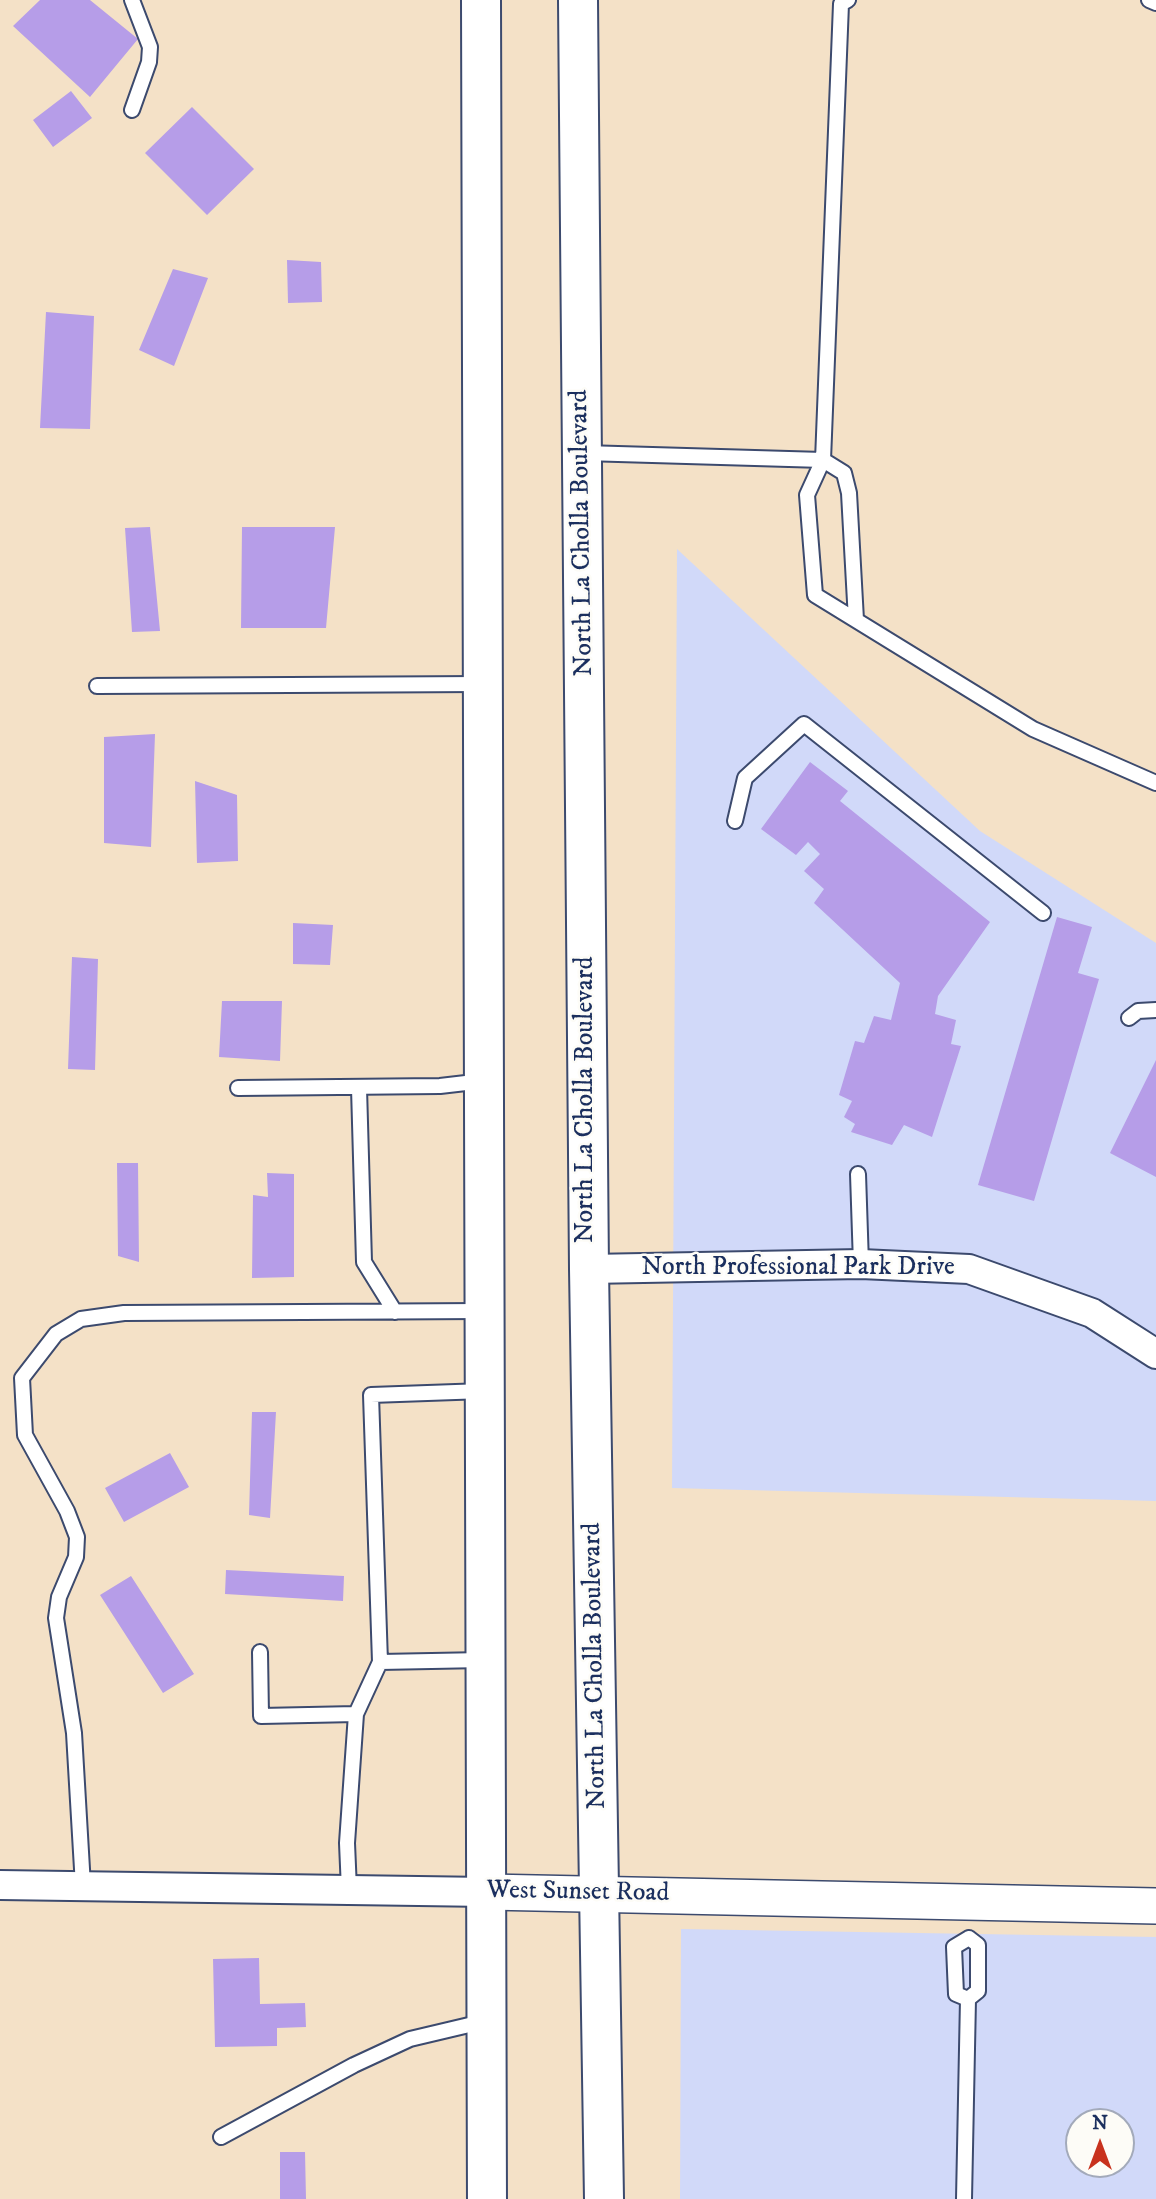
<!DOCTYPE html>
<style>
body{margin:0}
#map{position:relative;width:1156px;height:2199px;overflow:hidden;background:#f4e1c7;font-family:"IM FELL DW Pica",serif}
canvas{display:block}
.north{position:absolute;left:1065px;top:2108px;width:70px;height:70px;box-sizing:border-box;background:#fdfcf7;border:2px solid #a3aaba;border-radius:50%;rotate:0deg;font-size:19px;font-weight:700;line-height:28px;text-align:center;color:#1b2f5e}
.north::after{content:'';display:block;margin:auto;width:24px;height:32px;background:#c8321e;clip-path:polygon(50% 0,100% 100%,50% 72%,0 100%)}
</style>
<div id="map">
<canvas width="1156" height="2199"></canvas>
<div class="north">N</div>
</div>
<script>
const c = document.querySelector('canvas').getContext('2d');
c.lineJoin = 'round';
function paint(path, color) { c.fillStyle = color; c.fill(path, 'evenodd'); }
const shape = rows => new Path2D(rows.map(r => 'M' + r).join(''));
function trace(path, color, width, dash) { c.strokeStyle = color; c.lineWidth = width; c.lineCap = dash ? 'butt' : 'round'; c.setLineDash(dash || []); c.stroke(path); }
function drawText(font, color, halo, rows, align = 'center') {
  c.font = font + ' "IM FELL DW Pica",serif'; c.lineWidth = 5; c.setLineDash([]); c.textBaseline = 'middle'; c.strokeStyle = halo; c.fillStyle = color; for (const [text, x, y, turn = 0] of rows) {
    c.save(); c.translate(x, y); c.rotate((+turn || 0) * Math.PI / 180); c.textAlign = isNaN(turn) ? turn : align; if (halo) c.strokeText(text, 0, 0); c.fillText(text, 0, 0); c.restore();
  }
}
const built = shape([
 [677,549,980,831,1156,943,1156,1501,672,1488],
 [681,1929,1156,1937,1156,2199,680,2199],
 [1079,2122,1121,2122,1121,2164,1079,2164]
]);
const building = shape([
 [40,0,90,0,138,39,90,97,13,26],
 [71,91,92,118,53,147,33,120],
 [192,107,254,169,207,215,145,153],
 [287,260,321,262,322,302,288,303],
 [173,269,208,278,174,366,139,350],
 [46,312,94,316,90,429,40,428],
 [150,527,160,631,132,632,125,528],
 [242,527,335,527,326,628,241,628],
 [155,734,151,847,104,843,104,737],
 [810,762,848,791,840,801,990,922,938,996,935,1014,956,1020,951,1044,961,1046,932,1137,904,1125,892,1145,851,1132,855,1124,844,1117,852,1101,839,1095,855,1041,864,1043,874,1016,891,1020,900,983,814,903,824,889,804,871,820,854,808,842,796,855,761,829],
 [195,781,237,795,238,861,197,863],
 [1057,917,1092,927,1078,973,1099,979,1034,1201,978,1185],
 [293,923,333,925,330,965,293,964],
 [72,957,98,959,95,1070,68,1069],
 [222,1001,282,1001,280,1061,219,1057],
 [1156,1060,1156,1177,1110,1153],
 [117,1163,138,1163,139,1262,118,1256],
 [267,1173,294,1174,294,1277,252,1278,253,1195,268,1197],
 [252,1412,276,1412,270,1518,249,1515],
 [170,1453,189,1487,124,1522,105,1488],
 [226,1570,344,1576,343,1601,225,1594],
 [131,1576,194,1674,163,1693,100,1595],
 [259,1958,260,2004,305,2003,306,2027,277,2028,277,2046,215,2047,213,1959],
 [280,2152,305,2152,306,2199,280,2199]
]);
const service = shape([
 [132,0,150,47,149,62,132,110],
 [848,0,841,4,823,460,807,495,815,595,1033,729,1156,783],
 [1149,0,1156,3],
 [584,453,823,460,844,473,849,493,856,620],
 [97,686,482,684],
 [735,821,745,778,804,724,1043,913],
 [1129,1018,1138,1011,1156,1010],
 [238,1088,440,1086,483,1081],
 [359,1088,364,1262,395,1312],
 [858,1174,861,1264],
 [260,1652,261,1716,356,1714,380,1662],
 [483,1660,380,1662,371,1395,484,1391],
 [83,1886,74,1733,56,1618,59,1597,76,1557,77,1537,67,1511,25,1435,22,1378,56,1334,81,1319,124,1313,482,1311],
 [349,1890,347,1843,356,1714],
 [969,1938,978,1945,978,1991,968,1999,956,1994,954,1947,969,1938],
 [221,2137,354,2065,410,2039,486,2021],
 [964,2199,968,1999]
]);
const minor = shape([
 [589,1269,861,1264,969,1269,1092,1313,1156,1354],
 [0,1885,488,1892]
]);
const tertiary = shape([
 [488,1892,1156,1906]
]);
const primary = shape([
 [481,0,487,2199],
 [578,0,589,1269,604,2199]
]);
const streetNames = [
 ["North La Cholla Boulevard",583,533,-91],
 ["North La Cholla Boulevard",587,1100,-90],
 ["North Professional Park Drive",798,1269],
 ["North La Cholla Boulevard",596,1666,-91],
 ["West Sunset Road",578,1893,1]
];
paint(built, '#d1d9f9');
paint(building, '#b69de8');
trace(service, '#3c4a6e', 18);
trace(minor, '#3c4a6e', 32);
trace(tertiary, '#3c4a6e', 38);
trace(primary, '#3c4a6e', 42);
trace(service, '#fff', 14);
trace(minor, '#fff', 28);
trace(tertiary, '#fff', 35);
trace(primary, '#fff', 38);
drawText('26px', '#1b2f5e', '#fdfcf7', streetNames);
</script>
